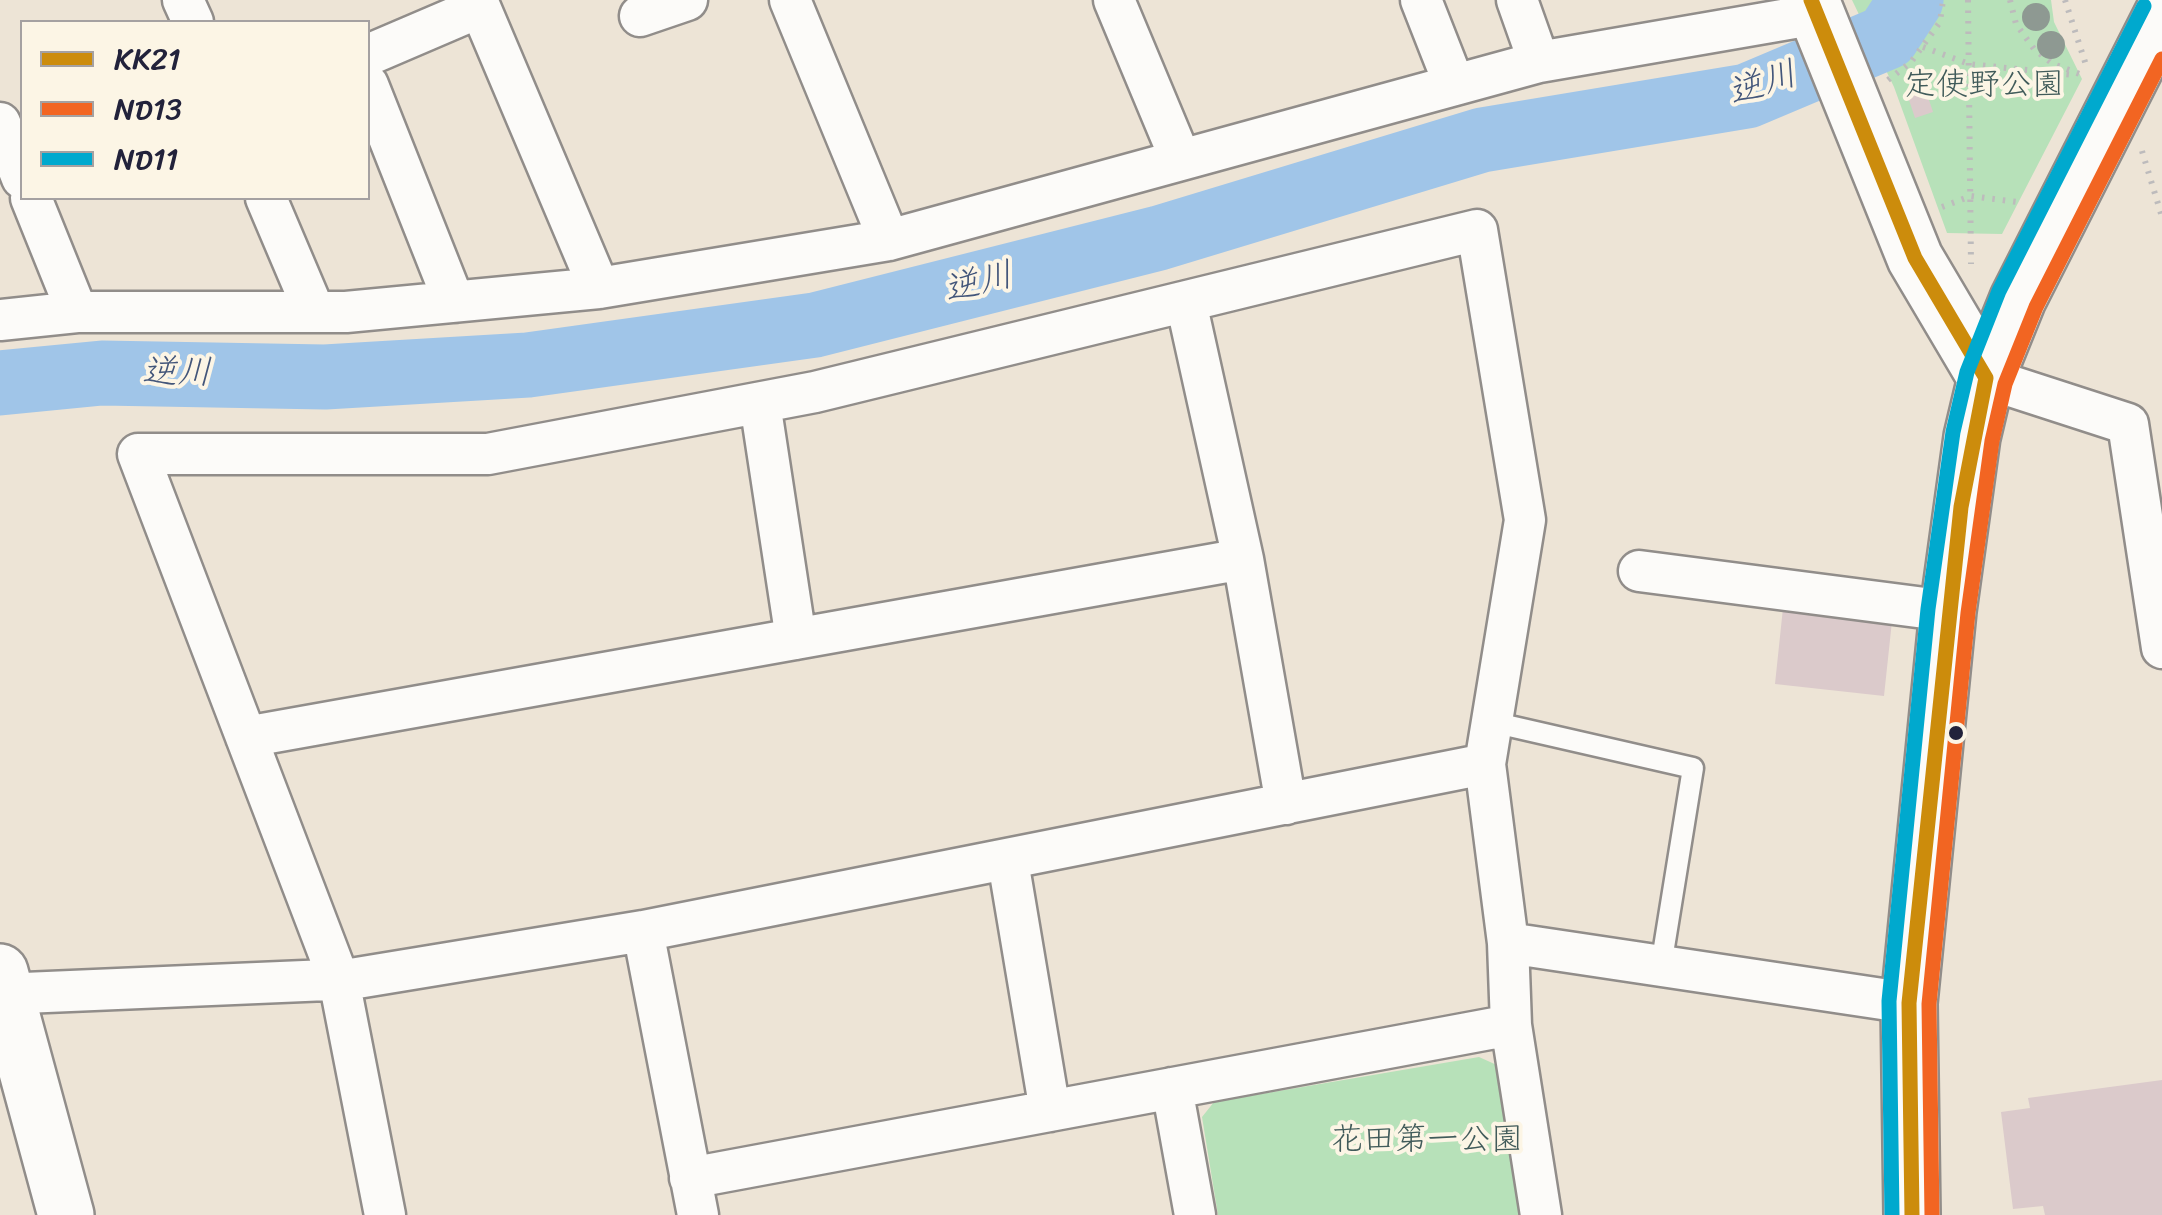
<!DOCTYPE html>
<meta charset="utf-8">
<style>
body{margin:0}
#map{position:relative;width:2162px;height:1215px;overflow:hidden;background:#ede4d6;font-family:Sriracha,sans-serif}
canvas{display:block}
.legend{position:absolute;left:20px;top:20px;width:350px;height:180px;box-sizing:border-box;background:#fcf5e5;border:2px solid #a5a1a1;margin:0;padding:12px 18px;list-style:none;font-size:30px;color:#22223b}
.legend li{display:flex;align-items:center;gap:20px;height:50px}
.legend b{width:50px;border:2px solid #a5a1a1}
</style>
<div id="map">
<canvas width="2162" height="1215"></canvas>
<ul class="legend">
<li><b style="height:12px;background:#cc8c0c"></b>KK21</li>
<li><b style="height:12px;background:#f26522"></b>ND13</li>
<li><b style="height:12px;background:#00a9ce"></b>ND11</li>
</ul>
</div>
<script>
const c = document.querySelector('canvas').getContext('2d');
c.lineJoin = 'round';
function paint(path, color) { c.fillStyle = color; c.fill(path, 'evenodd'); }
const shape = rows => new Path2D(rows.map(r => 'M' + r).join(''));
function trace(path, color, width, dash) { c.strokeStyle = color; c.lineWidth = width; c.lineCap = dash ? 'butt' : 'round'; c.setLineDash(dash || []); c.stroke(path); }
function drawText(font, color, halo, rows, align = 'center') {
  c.font = font + ' Sriracha,"Klee One",sans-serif'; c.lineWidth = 8; c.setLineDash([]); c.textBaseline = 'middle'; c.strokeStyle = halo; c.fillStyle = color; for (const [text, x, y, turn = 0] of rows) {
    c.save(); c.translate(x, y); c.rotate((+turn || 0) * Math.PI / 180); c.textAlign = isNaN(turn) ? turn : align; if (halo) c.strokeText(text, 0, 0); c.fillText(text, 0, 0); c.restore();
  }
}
const green = shape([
 [1852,0,2051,0,2054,22,2082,79,2002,234,1947,233,1894,87],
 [1479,1057,1499,1066,1522,1215,1218,1215,1202,1117,1214,1102]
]);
const river = shape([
 [0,383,102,373,325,377,528,365,815,325,1159,238,1482,140,1747,96,1887,37,1911,0]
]);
const building = shape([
 [1926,91,1933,112,1915,118,1908,97],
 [1783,608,1892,621,1884,696,1775,684],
 [2162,1080,2162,1215,2045,1215,2043,1206,2013,1209,2001,1112,2030,1108,2028,1098]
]);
const path = shape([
 [1968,0,1971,264],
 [2010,0,2016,24,2034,49,2053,64,2085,76],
 [2065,0,2086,65],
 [1923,47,1969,64,2074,75],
 [1888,80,1911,62,1940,22,1943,0],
 [2142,151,2162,217],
 [1942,207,1971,196,2017,202]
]);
const lane = shape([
 [1492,722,1693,768,1661,966]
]);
const street = shape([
 [183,0,193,22],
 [477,0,599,288],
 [790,0,889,240],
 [1114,0,1180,158],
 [1421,0,1454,84],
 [1517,0,1539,62],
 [640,16,687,0],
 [368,55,480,7],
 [368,85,454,302],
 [0,123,22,178],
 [31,198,77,312],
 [266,198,314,311],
 [1186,302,1243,559],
 [0,320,77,312,346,312,599,288,889,240,1539,62,1817,14],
 [1986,378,2128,424,2162,648],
 [760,403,796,639],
 [1639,571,1948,611],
 [246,737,1243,559,1286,804],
 [1008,861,1050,1111],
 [643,931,698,1215],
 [1508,943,1909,1003],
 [0,994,351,979,643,931,1485,764],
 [1172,1088,1195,1215],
 [690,1178,1511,1025],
 [385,1215,339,980,138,454,488,454,815,392,1477,230,1525,520,1485,764,1508,943,1511,1025,1541,1215]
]);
const secondary = shape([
 [1811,0,1915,258,1986,378],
 [0,972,66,1215],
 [1912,1215,1909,1003,1948,611,1972,437,1986,378,2018,299,2162,15]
]);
const bus1 = shape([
 [1811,0,1915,258,1986,378],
 [1912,1215,1909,1003,1961,507,1986,378]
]);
const bus2 = shape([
 [1932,1215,1929,1004,1968,613,1992,441,2005,384,2036,307,2162,59]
]);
const bus3 = shape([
 [1892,1215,1889,1001,1928,609,1953,432,1967,372,1999,291,2144,6]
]);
const trees = [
 [2036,17],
 [2051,45]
];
const markers = [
 [1956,733,9,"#22223b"]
];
const parkNames = [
 ["定使野公園",1984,86],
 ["花田第一公園",1427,1141]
];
const waterNames = [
 ["逆川",1763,85,-18],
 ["逆川",979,284,-14],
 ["逆川",177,374,1]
];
paint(green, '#b7e1b9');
trace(river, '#a0c5e8', 65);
paint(building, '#dbcacb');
trace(lane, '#918d8a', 25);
trace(street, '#918d8a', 45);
trace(secondary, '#918d8a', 60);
trace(path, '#bdbbbc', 6, [2.5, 8]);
trace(lane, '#fcfbf9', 20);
trace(street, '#fcfbf9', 40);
trace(secondary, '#fcfbf9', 55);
trace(bus1, '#cc8c0c', 15);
trace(bus2, '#f26522', 15);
trace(bus3, '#00a9ce', 15);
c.fillStyle = '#8e9992';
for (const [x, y] of trees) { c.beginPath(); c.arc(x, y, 14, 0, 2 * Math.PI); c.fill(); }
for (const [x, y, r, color] of markers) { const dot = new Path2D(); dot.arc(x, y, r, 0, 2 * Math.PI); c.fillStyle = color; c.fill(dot); trace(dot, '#fcf5e5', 4); }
drawText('32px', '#415b5a', '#fcf5e5', parkNames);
drawText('italic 35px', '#43567a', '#fcf5e5', waterNames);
</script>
